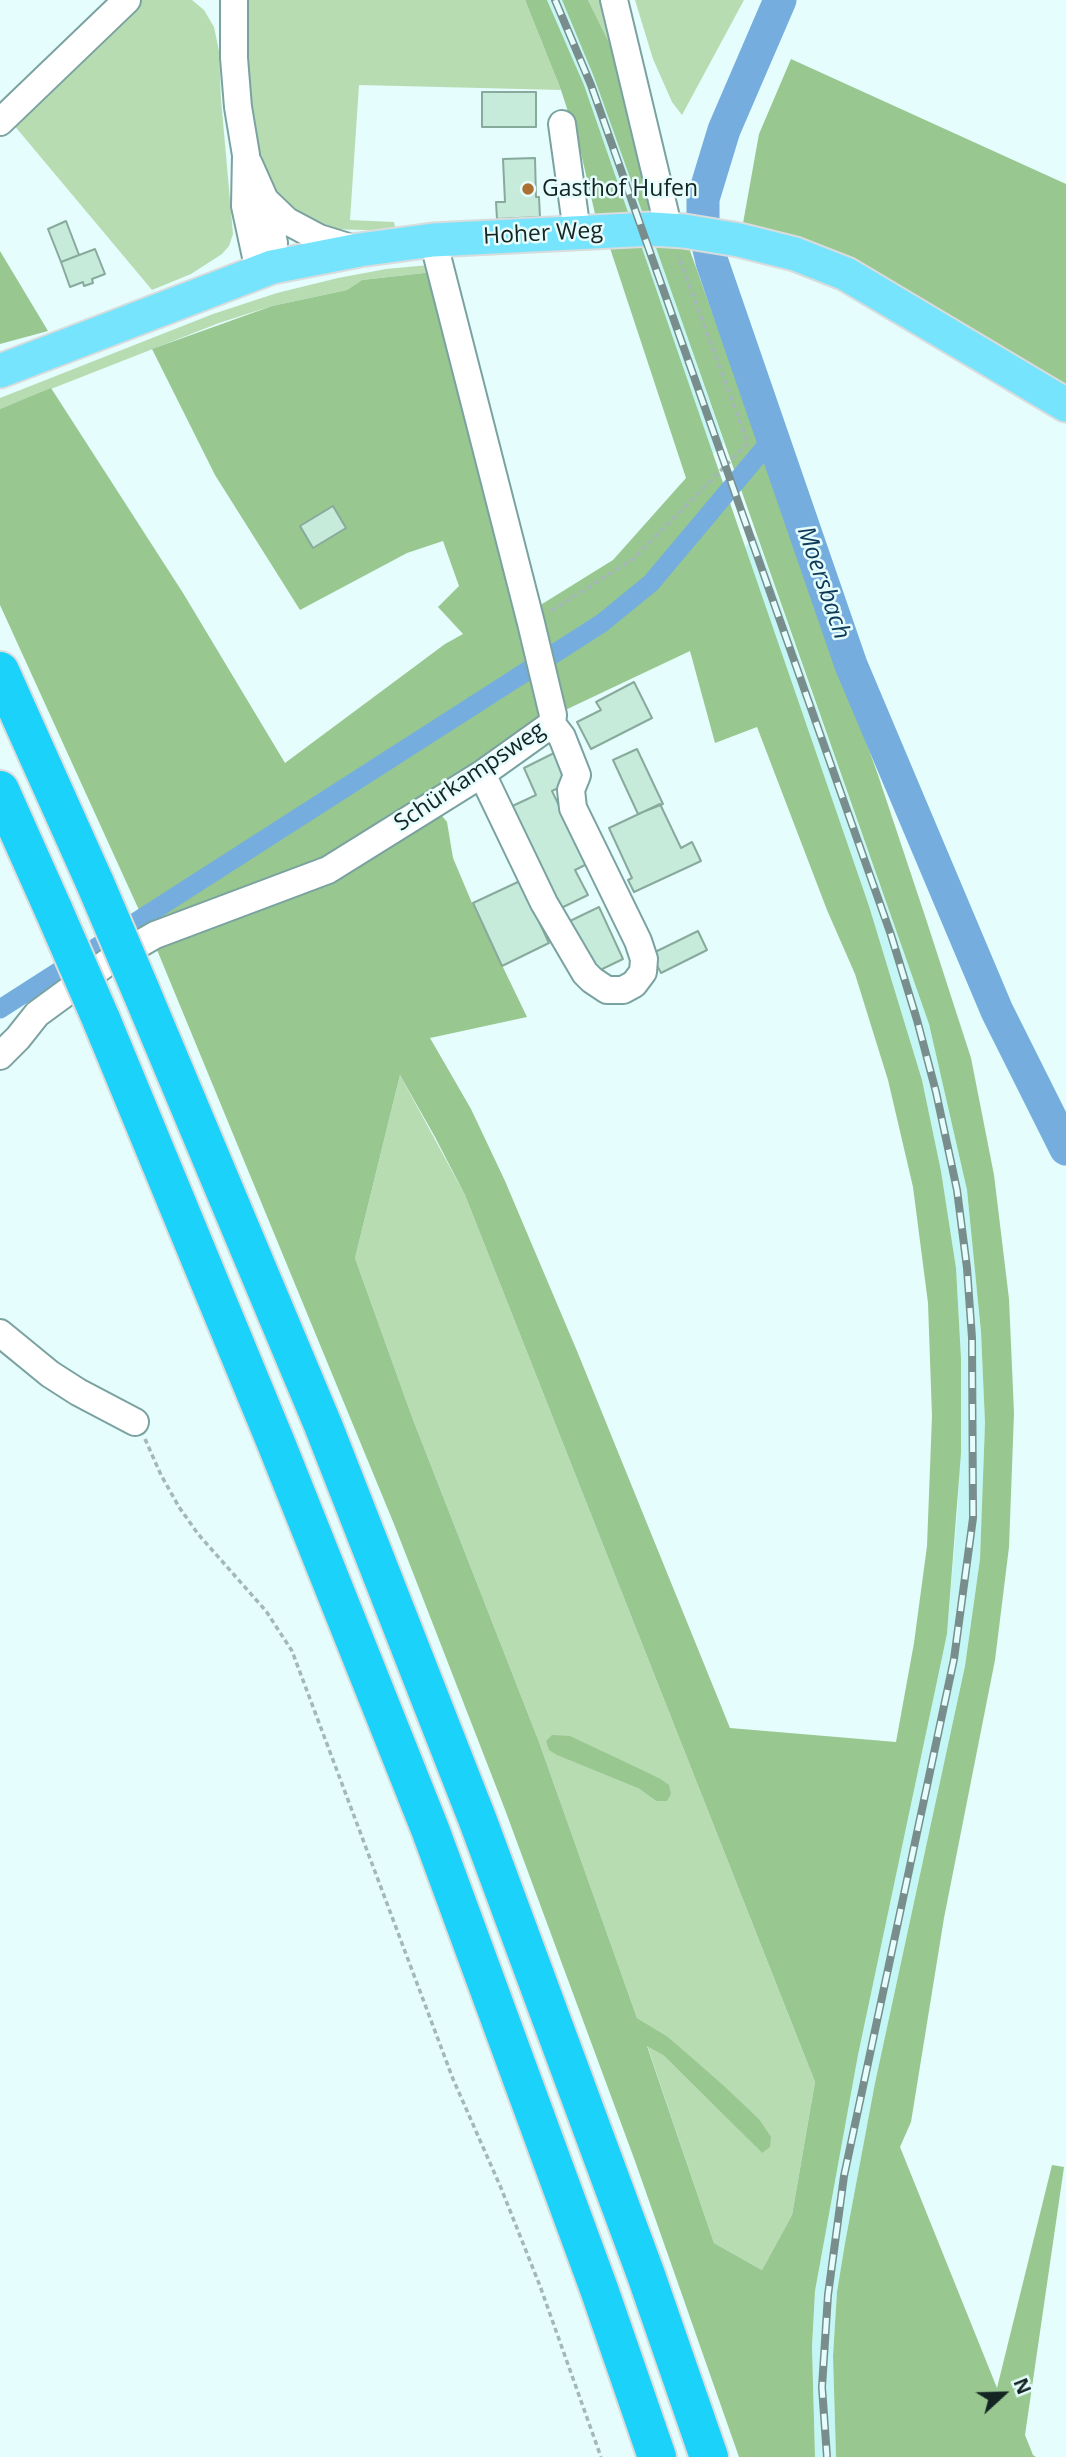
<!DOCTYPE html>
<meta charset="utf-8">
<style>
body{margin:0}
#map{position:relative;width:1066px;height:2457px;overflow:hidden;background:#e5fdfc;font-family:"Open Sans",sans-serif}
canvas{display:block}
.north{position:absolute;left:968px;top:2359px;width:70px;height:70px;-webkit-text-stroke:5px #e5fdfc;paint-order:stroke;rotate:68deg;font-size:19px;font-weight:700;line-height:28px;text-align:center;color:#142423}
.north::after{content:'';display:block;margin:auto;width:24px;height:32px;background:#142423;clip-path:polygon(50% 0,100% 100%,50% 72%,0 100%)}
</style>
<div id="map">
<canvas width="1066" height="2457"></canvas>
<div class="north">N</div>
</div>
<script>
const c = document.querySelector('canvas').getContext('2d');
c.lineJoin = 'round';
function paint(path, color) { c.fillStyle = color; c.fill(path, 'evenodd'); }
const shape = rows => new Path2D(rows.map(r => 'M' + r).join(''));
function trace(path, color, width, dash) { c.strokeStyle = color; c.lineWidth = width; c.lineCap = dash ? 'butt' : 'round'; c.setLineDash(dash || []); c.stroke(path); }
function drawText(font, color, halo, rows, align = 'center') {
  c.font = font + ' "Open Sans",sans-serif'; c.lineWidth = 5; c.setLineDash([]); c.textBaseline = 'middle'; c.strokeStyle = halo; c.fillStyle = color; for (const [text, x, y, turn = 0] of rows) {
    c.save(); c.translate(x, y); c.rotate((+turn || 0) * Math.PI / 180); c.textAlign = isNaN(turn) ? turn : align; if (halo) c.strokeText(text, 0, 0); c.fillText(text, 0, 0); c.restore();
  }
}
const built = shape([
 [547,0,562,0,594,77,644,217,630,218,584,85],
 [641,245,655,245,724,443,713,454],
 [756,536,929,1024,967,1190,981,1332,985,1423,980,1559,965,1666,875,2083,845,2243,837,2292,833,2356,836,2457,815,2457,812,2347,815,2291,858,2055,947,1634,958,1504,961,1358,956,1268,941,1171,922,1080,869,906,745,547]
]);
const green = shape([
 [142,0,192,0,204,10,214,27,219,51,221,99,233,234,229,246,222,254,191,274,152,290,13,124],
 [246,0,525,0,561,90,359,85,350,220,394,222,396,231,331,229,288,214,264,172,250,121,245,51],
 [588,0,608,0,618,43,610,46],
 [635,0,744,0,682,115,672,102,653,59],
 [429,265,433,272,362,280,347,290,272,306,219,323,0,409,0,398,213,314,277,293,338,278,386,269],
 [400,1075,465,1195,815,2082,792,2215,762,2270,714,2243,647,2045,663,2055,762,2153,759,2119,667,2036,637,2018,539,1742,412,1417,355,1258],
 [617,1760,659,1778,656,1801,638,1788]
]);
const forest = shape([
 [525,0,547,0,584,85,630,218,596,218,580,149,561,90],
 [562,0,588,0,610,45,618,43,674,219,644,217,594,77],
 [791,59,1066,184,1066,405,846,274,740,240,759,134],
 [609,245,641,245,869,906,922,1080,941,1171,956,1268,961,1358,961,1453,947,1634,858,2055,815,2291,812,2347,815,2457,739,2457,635,2161,504,1807,394,1524,155,945,438,811,447,822,453,858,472,903,527,1017,430,1038,471,1109,505,1181,577,1351,730,1728,896,1742,914,1643,927,1546,932,1416,928,1303,913,1187,888,1080,855,974,827,910,757,727,715,743,690,651,561,712,534,609,613,560,686,478],
 [400,1075,435,1137,465,1195,815,2082,792,2215,762,2270,714,2243,647,2046,663,2055,762,2153,770,2147,771,2137,759,2119,724,2086,667,2036,637,2018,539,1742,412,1417,355,1258],
 [655,245,689,248,878,775,926,919,971,1058,994,1175,1009,1299,1014,1413,1009,1547,995,1660,944,1918,911,2122,900,2147,997,2388,1052,2165,1064,2167,1025,2435,1033,2455,1036,2457,836,2457,833,2356,837,2292,845,2243,875,2083,965,1666,980,1559,985,1423,981,1332,967,1190,929,1024],
 [0,251,48,331,0,344],
 [433,272,546,717,325,865,149,932,0,605,0,409,51,388,183,593,285,763,445,644,463,634,438,607,459,586,443,541,407,553,300,610,215,475,152,349,272,306,347,290,362,280],
 [552,1735,570,1736,659,1778,669,1785,671,1794,667,1801,656,1801,638,1788,557,1755,549,1750,546,1741]
]);
const canal = shape([
 [0,1009,602,623,651,583,772,439]
]);
const river = shape([
 [780,0,724,130,703,199,703,223,712,262,851,665,997,1011,1066,1149]
]);
const building = shape([
 [482,92,536,92,536,127,482,127,482,92],
 [535,158,536,197,539,197,540,217,497,219,496,202,505,202,503,159,535,158],
 [66,221,79,255,61,262,48,229,66,221],
 [95,249,105,274,92,279,93,283,84,286,83,282,70,287,61,262,95,249],
 [333,506,346,528,313,548,300,526,333,506],
 [634,682,652,718,591,749,577,722,601,710,596,702,634,682],
 [637,749,663,804,638,814,613,760,637,749],
 [558,751,572,781,552,791,587,864,575,870,588,895,555,911,506,809,536,795,524,768,558,751],
 [660,804,681,848,692,842,701,861,634,892,628,880,632,878,609,828,660,804],
 [520,881,549,943,502,966,473,903,520,881],
 [599,907,623,959,594,973,570,921,599,907],
 [698,931,707,950,661,973,651,954,698,931]
]);
const path = shape([
 [551,611,633,559,748,443,678,255],
 [145,1439,161,1475,179,1507,198,1534,266,1611,292,1651,453,2079,501,2188,540,2286,601,2457]
]);
const minor = shape([
 [234,0,234,58,238,107,246,155,245,206,259,271],
 [614,0,669,230],
 [0,122,127,0],
 [562,124,577,232],
 [249,164,265,200,274,243,272,267],
 [265,200,287,221,319,238,358,250],
 [482,774,544,903,585,973,592,980,607,990,623,990,634,984,643,972,644,959,638,941,573,808,571,790,577,775,562,737,552,724],
 [0,1056,18,1038,37,1014,108,962,155,935,328,870,482,774,552,724,553,715,531,623,433,240],
 [0,1333,50,1374,78,1392,135,1422]
]);
const major = shape([
 [0,371,272,267,359,250,433,240,652,229,684,231,739,240,795,254,846,274,1066,405]
]);
const highway = shape([
 [0,671,95,883],
 [0,790,54,911],
 [141,991,323,1425,478,1821,646,2275,709,2457],
 [101,1019,276,1443,430,1829,599,2289,657,2457]
]);
const rail = shape([
 [555,0,591,85,891,935,917,1020,936,1092,957,1190,967,1268,972,1338,973,1518,954,1659,844,2176,828,2295,822,2387,827,2457]
]);
const highwayBridge = shape([
 [95,883,141,991],
 [54,911,101,1019]
]);
const markers = [
 [528,189,7,"#ac7033"]
];
const poiNames = [
 ["Gasthof Hufen",542,189]
];
const streetNames = [
 ["Hoher Weg",543,234,-3],
 ["Schürkampsweg",470,777,-34]
];
const waterNames = [
 ["Moersbach",823,583,71]
];
paint(built, '#c3f6f4');
paint(green, '#b8dcb2');
paint(forest, '#98c790');
trace(canal, '#75aede', 19);
trace(river, '#75aede', 33);
paint(building, '#c7ebdb');
trace(building, '#88aa9c', 2);
trace(minor, '#7aa2a0', 30);
trace(major, '#d9dcdc', 37);
trace(highway, '#d9dcdc', 42);
trace(path, '#a3b8b7', 3.5, [5, 3.5]);
trace(minor, '#fff', 26);
trace(major, '#76e4fd', 33);
trace(highway, '#1bd2fb', 38);
trace(rail, '#798d8c', 8);
trace(rail, '#e5fdfc', 5, [16]);
trace(highwayBridge, '#d9dcdc', 42, []);
trace(highwayBridge, '#1bd2fb', 38);
for (const [x, y, r, color] of markers) { const dot = new Path2D(); dot.arc(x, y, r, 0, 2 * Math.PI); c.fillStyle = color; c.fill(dot); trace(dot, '#e5fdfc', 2.5); }
drawText('23px', '#142423', '#e5fdfc', poiNames, 'left');
drawText('23px', '#142423', '#e5fdfc', streetNames);
drawText('italic 24px', '#0e3959', '#e5fdfc', waterNames);
</script>
